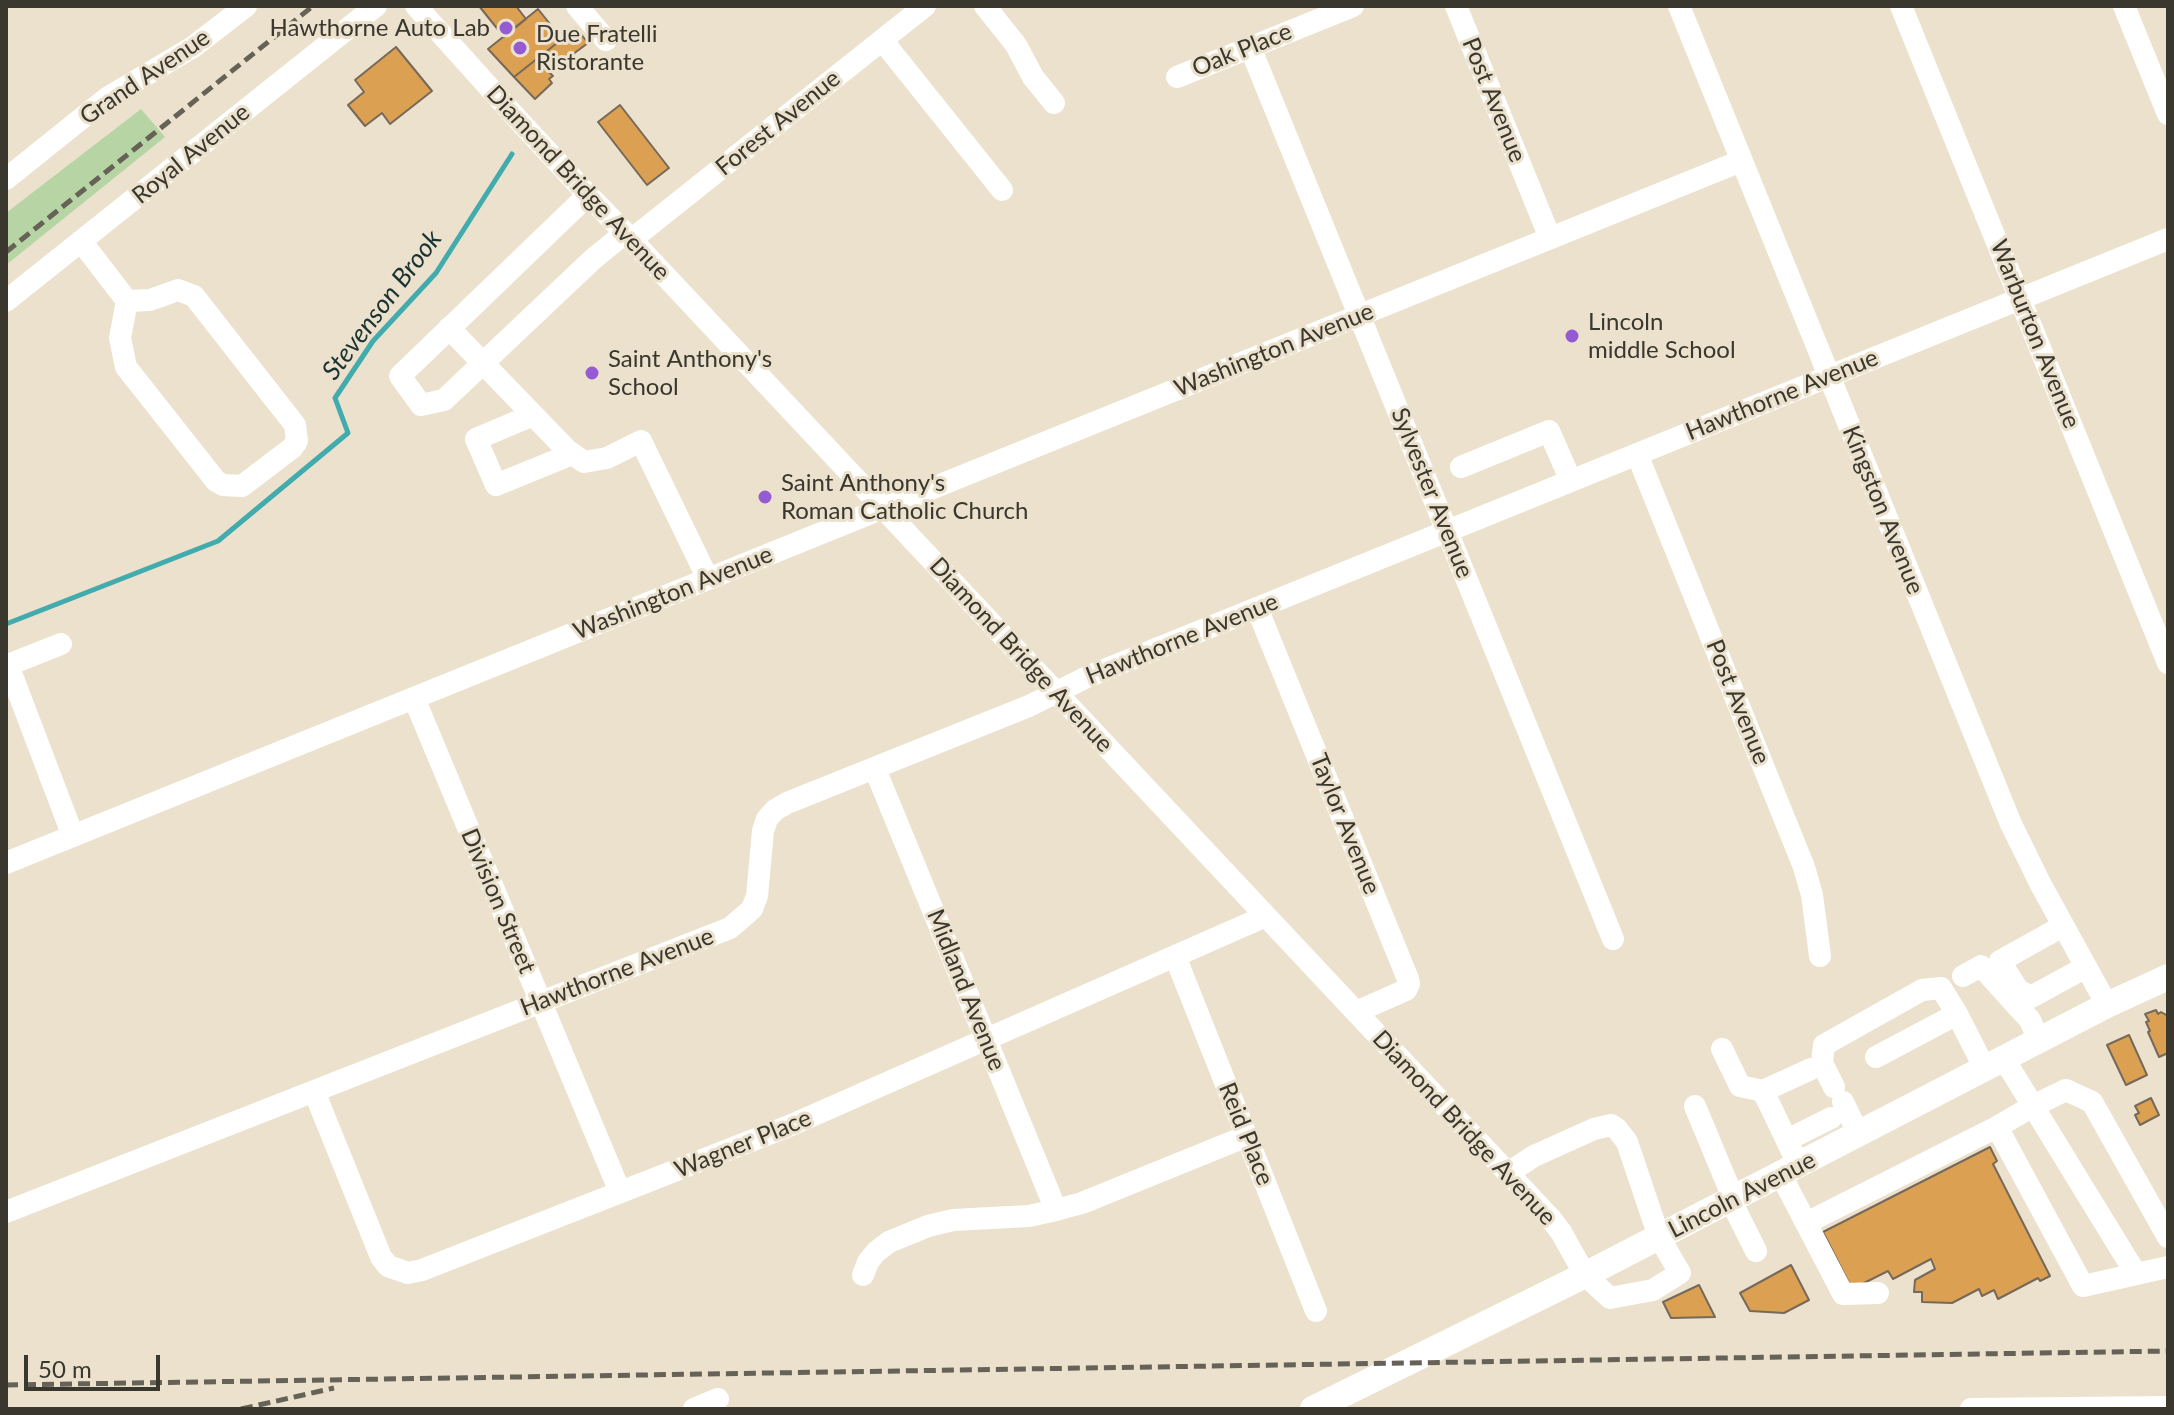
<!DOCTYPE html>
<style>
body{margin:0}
#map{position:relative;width:2174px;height:1415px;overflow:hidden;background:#ebe1cd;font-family:Lato,sans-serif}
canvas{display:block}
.frame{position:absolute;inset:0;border:8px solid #3a372f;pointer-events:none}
.scale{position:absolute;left:24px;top:1355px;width:136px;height:36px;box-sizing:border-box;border:4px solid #3a372f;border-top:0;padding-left:10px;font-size:24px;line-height:28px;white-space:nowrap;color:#3a372f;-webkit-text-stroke:6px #ebe1cd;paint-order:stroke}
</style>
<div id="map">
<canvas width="2174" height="1415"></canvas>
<div class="frame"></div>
<div class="scale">50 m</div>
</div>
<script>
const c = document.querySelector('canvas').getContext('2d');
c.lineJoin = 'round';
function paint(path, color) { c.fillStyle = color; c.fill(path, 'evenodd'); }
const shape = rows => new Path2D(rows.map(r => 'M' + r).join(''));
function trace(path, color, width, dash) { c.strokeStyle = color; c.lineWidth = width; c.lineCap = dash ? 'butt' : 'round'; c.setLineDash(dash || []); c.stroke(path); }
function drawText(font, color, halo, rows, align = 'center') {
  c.font = font + ' Lato,sans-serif'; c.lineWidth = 6; c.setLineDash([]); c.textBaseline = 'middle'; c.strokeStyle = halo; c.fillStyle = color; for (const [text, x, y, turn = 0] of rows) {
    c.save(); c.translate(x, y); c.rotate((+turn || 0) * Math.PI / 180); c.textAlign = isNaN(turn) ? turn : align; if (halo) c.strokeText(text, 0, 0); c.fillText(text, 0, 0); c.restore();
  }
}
const green = shape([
 [141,109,165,137,6,265,6,213]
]);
const stream = shape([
 [6,624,218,541,348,433,335,398,373,341,436,273,512,154]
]);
const building = shape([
 [479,6,516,6,526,19,504,37,479,6],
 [538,9,562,39,514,77,488,49,538,9],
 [576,28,588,43,549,72,553,76,549,79,552,83,535,99,514,77,576,28],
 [396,47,432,91,390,124,382,113,365,126,348,105,364,92,355,80,396,47],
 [620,105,669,168,647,185,598,122,620,105],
 [2156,1010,2158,1014,2161,1012,2168,1016,2168,1053,2159,1057,2148,1032,2150,1031,2146,1022,2149,1021,2145,1014,2156,1010],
 [2129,1035,2147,1075,2126,1085,2107,1045,2129,1035],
 [2151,1098,2159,1115,2140,1125,2135,1115,2139,1113,2135,1106,2151,1098],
 [1990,1147,1997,1161,1993,1164,2050,1276,2040,1281,2038,1278,1998,1299,1994,1290,1982,1296,1979,1289,1952,1303,1922,1302,1922,1292,1914,1292,1915,1280,1935,1269,1931,1259,1893,1279,1888,1271,1852,1289,1823,1232,1990,1147],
 [1791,1265,1809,1300,1784,1313,1750,1311,1740,1293,1791,1265],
 [1699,1285,1715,1317,1671,1318,1663,1302,1699,1285]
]);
const minor = shape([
 [416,6,523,125,588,195,625,233,1356,1012,1508,1173,1551,1219,1561,1232,1585,1275,1610,1298,1653,1290,1680,1273,1659,1237,1627,1142,1617,1129,1611,1125,1594,1129,1534,1156,1508,1173],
 [577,6,606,40],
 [985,6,1016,45,1033,77,1054,103],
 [1456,6,1550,238],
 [1679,6,2011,824,2041,885,2107,1005],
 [1901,6,2168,663],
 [2124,6,2168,114],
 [882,40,1002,190],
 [1250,47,1613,939],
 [1177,77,1353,6],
 [6,179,107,98,193,47,246,6],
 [588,195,400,376,421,405,444,400,592,260,625,233],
 [631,240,925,6],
 [81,241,127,301,120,338,126,367,216,481,223,485,242,486,292,448,297,441,295,425,194,296,178,290,150,300,127,301],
 [6,301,376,6],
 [449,328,567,450,584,462,607,458,641,441,708,579],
 [533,415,476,439,496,485,572,454],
 [1637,454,1804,867,1812,895,1820,956],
 [1461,467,1549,431,1571,481],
 [1257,608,1408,979,1409,984,1406,990,1356,1012],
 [61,644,8,665,73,836],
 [414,698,620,1192],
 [875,769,1056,1210],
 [6,863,1741,161],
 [2063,926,2000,961,2018,990,2031,997,2086,967],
 [1175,956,1316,1311],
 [1963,976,1981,966,2030,1020,2039,1041],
 [1722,1049,1740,1086,1763,1091],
 [1876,1057,1957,1014,1985,1069],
 [2004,1059,2033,1106,2066,1090,2092,1102,2168,1237],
 [1834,1087,1822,1063,1824,1045,1922,990,1941,988,1957,1014],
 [314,1091,381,1257,388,1266,408,1273,422,1270,789,1126,1266,916],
 [1843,1102,1859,1135],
 [1695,1106,1734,1200],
 [1997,1127,2033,1106,2136,1274],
 [1787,1140,1831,1118],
 [1799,1166,1763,1091,1811,1069],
 [1781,1175,1806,1223,1997,1127,2083,1286,2168,1267],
 [1731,1201,1756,1251],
 [6,1212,730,928,752,909,757,896,763,831,767,819,775,810,787,803,1029,706,1087,677,2168,239],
 [1806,1223,1843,1294,1878,1293],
 [863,1275,868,1262,876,1252,889,1242,928,1226,953,1220,1029,1216,1056,1210,1082,1203,1247,1136],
 [694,1409,718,1399],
 [1971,1409,2168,1407]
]);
const major = shape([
 [1313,1409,1585,1275,2107,1005,2168,977]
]);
const rail = shape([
 [6,252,313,6],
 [6,1385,2168,1351],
 [241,1409,334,1388]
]);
const markers = [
 [506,28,8,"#945bd2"],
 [520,48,8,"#945bd2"],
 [1572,336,8,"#945bd2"],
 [592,373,8,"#945bd2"],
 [765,497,8,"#945bd2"]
];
const poiNames = [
 ["Hawthorne Auto Lab",490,28,"right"],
 ["Due Fratelli",536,34],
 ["Ristorante",536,62],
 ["Lincoln",1588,322],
 ["middle School",1588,350],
 ["Saint Anthony's",608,359],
 ["School",608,387],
 ["Saint Anthony's",781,483],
 ["Roman Catholic Church",781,511]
];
const streetNames = [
 ["Oak Place",1242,50,-22],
 ["Grand Avenue",145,77,-34],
 ["Post Avenue",1494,100,68],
 ["Forest Avenue",778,123,-39],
 ["Royal Avenue",191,154,-39],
 ["Diamond Bridge Avenue",578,183,47],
 ["Warburton Avenue",2035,334,68],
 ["Washington Avenue",1274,350,-22],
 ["Hawthorne Avenue",1782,395,-22],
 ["Sylvester Avenue",1432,493,68],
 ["Kingston Avenue",1883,510,68],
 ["Washington Avenue",673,593,-22],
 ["Hawthorne Avenue",1182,639,-22],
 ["Diamond Bridge Avenue",1021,655,47],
 ["Post Avenue",1738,702,68],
 ["Taylor Avenue",1345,824,68],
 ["Division Street",498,901,67],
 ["Hawthorne Avenue",617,972,-21],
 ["Midland Avenue",966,990,68],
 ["Diamond Bridge Avenue",1464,1128,47],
 ["Reid Place",1246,1134,68],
 ["Wagner Place",743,1144,-22],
 ["Lincoln Avenue",1742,1195,-27]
];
const waterNames = [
 ["Stevenson Brook",382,305,-53]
];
paint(green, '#b7d5a4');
trace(stream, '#42abad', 5);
paint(building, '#dba051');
trace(building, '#766959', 2);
trace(minor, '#fff', 22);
trace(major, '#fff', 26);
trace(rail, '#676257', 5, [12, 6]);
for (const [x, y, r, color] of markers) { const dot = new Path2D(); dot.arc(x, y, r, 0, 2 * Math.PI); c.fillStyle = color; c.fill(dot); trace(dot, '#ebe1cd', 3); }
drawText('24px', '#3a372f', '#ebe1cd', poiNames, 'left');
drawText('24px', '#3a372f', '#ebe1cd', streetNames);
drawText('italic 26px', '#1a3232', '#ebe1cd', waterNames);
</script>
